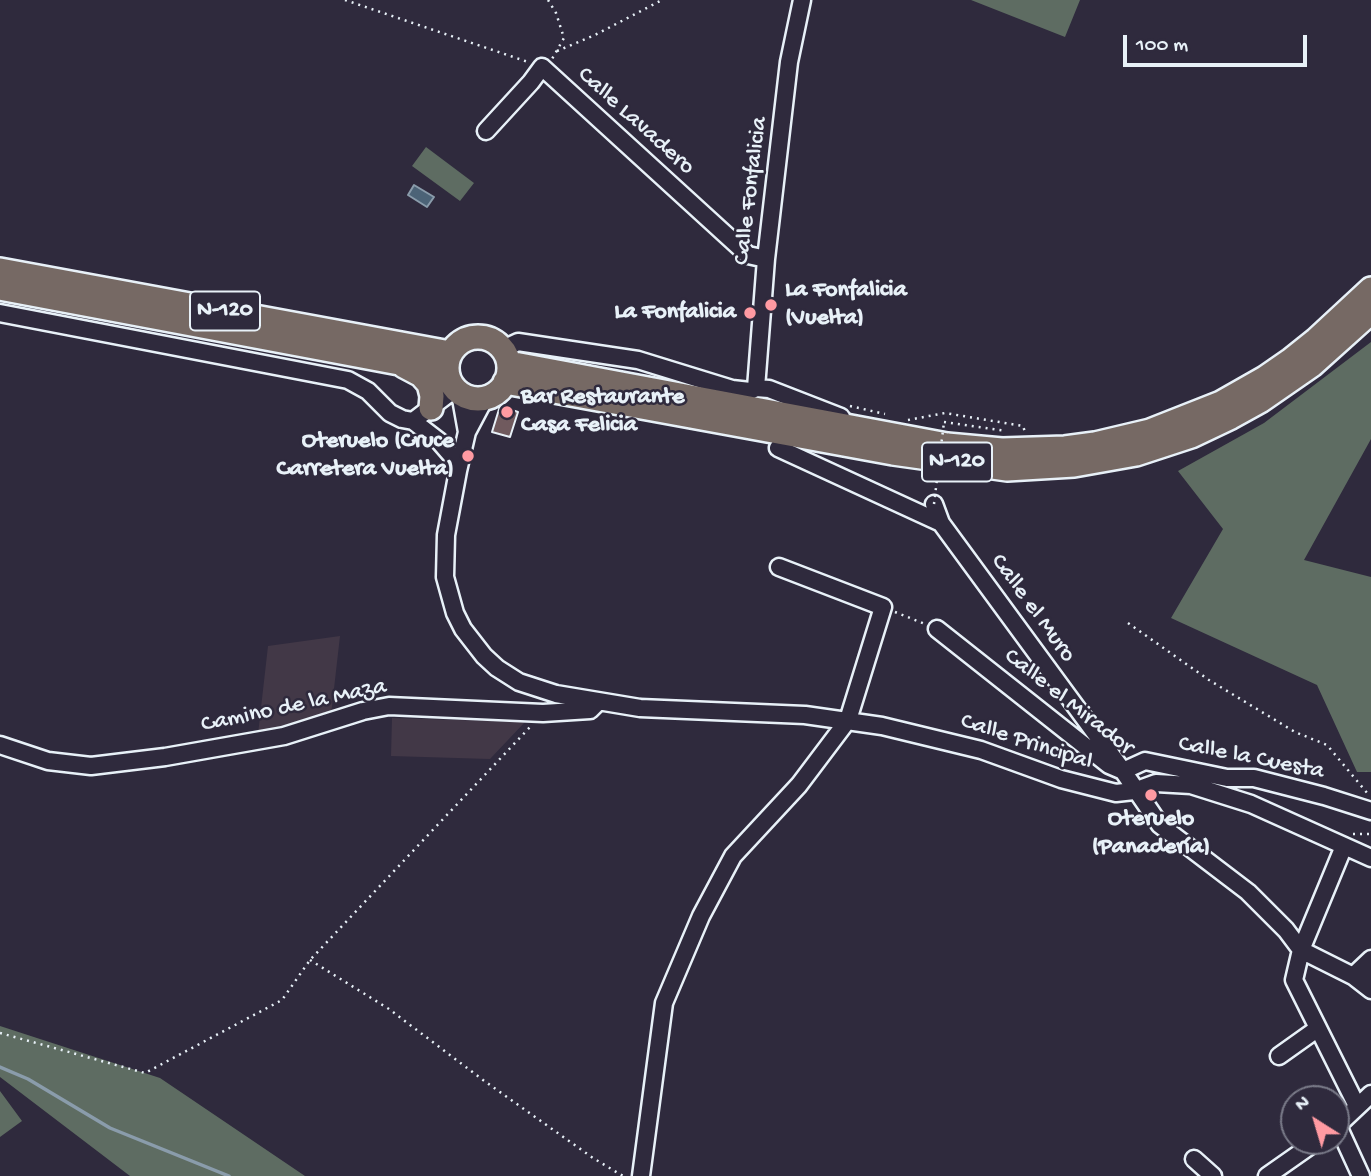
<!DOCTYPE html>
<meta charset="utf-8">
<style>
body{margin:0}
#map{position:relative;width:1371px;height:1176px;overflow:hidden;background:#2f2a3d;font-family:"Gochi Hand",sans-serif}
canvas{display:block}
.north{position:absolute;left:1280px;top:1085px;width:70px;height:70px;box-sizing:border-box;background:#2f2a3d;border:2px solid #797a88;border-radius:50%;rotate:323deg;font-size:19px;font-weight:700;line-height:28px;text-align:center;color:#e8f1f8}
.north::after{content:'';display:block;margin:auto;width:24px;height:32px;background:#ff9aa2;clip-path:polygon(50% 0,100% 100%,50% 72%,0 100%)}
.scale{position:absolute;left:1123px;top:35px;width:184px;height:32px;box-sizing:border-box;border:4px solid #e8f1f8;border-top:0;padding-left:9px;font-size:21px;line-height:24px;white-space:nowrap;color:#e8f1f8;-webkit-text-stroke:5px #2f2a3d;paint-order:stroke}
</style>
<div id="map">
<canvas width="1371" height="1176"></canvas>
<div class="north">N</div>
<div class="scale">100 m</div>
</div>
<script>
const c = document.querySelector('canvas').getContext('2d');
c.lineJoin = 'round';
function paint(path, color) { c.fillStyle = color; c.fill(path, 'evenodd'); }
const shape = rows => new Path2D(rows.map(r => 'M' + r).join(''));
function trace(path, color, width, dash) { c.strokeStyle = color; c.lineWidth = width; c.lineCap = dash ? 'butt' : 'round'; c.setLineDash(dash || []); c.stroke(path); }
function drawText(font, color, halo, rows, align = 'center') {
  c.font = font + ' "Gochi Hand",sans-serif'; c.lineWidth = 5; c.setLineDash([]); c.textBaseline = 'middle'; c.strokeStyle = halo; c.fillStyle = color; for (const [text, x, y, turn = 0] of rows) {
    c.save(); c.translate(x, y); c.rotate((+turn || 0) * Math.PI / 180); c.textAlign = isNaN(turn) ? turn : align; if (halo) c.strokeText(text, 0, 0); c.fillText(text, 0, 0); c.restore();
  }
}
const built = shape([
 [340,636,331,715,258,734,268,646],
 [392,718,525,722,490,759,391,756]
]);
const green = shape([
 [971,0,1080,0,1065,37],
 [426,147,474,183,460,201,412,166],
 [1371,342,1371,439,1304,560,1371,577,1371,772,1357,772,1317,685,1171,618,1223,529,1178,471,1264,423],
 [0,1026,160,1078,305,1176,130,1176,0,1077],
 [0,1091,22,1121,0,1137]
]);
const water = shape([
 [414,185,434,197,427,207,408,195,414,185]
]);
const stream = shape([
 [0,1067,28,1079,110,1128,229,1176]
]);
const building = shape([
 [500,406,518,412,510,437,492,432,500,406]
]);
const path = shape([
 [345,0,528,62],
 [548,0,556,13,564,38,552,59],
 [557,51,595,35,662,0],
 [850,406,885,414],
 [908,420,945,413,1023,426,1025,432],
 [944,422,1006,431],
 [895,612,925,624],
 [1128,623,1209,680,1295,732,1327,745,1368,794],
 [1353,834,1371,834],
 [310,960,389,1009,483,1080,593,1158,623,1176],
 [0,1033,145,1073,282,1000,310,960,531,726]
]);
const minor = shape([
 [486,131,531,82,542,67,748,255,766,259],
 [0,313,348,380,368,391,390,413,402,419,413,421,455,389],
 [503,349,518,342,638,360,732,389,750,391,756,388,769,389,841,417],
 [756,388,766,259,789,62,802,0],
 [460,393,467,432],
 [485,398,467,432,458,471,446,535,445,577,455,613,463,629,484,656,497,668,519,682,556,694,640,708,805,715,882,726,981,750,1061,779,1116,793,1134,791,1156,783,1191,785,1251,804,1371,858],
 [413,421,439,441,452,456,458,471],
 [778,448,941,523],
 [934,504,941,523,1123,771,1145,761,1227,778,1254,778,1324,796,1371,811],
 [937,629,1109,765,1123,771,1160,825,1248,892,1286,930,1301,950,1353,976,1371,977],
 [0,745,48,761,91,766,165,757,284,736,363,711,389,706,543,713,590,710,598,702],
 [1344,846,1301,950,1294,980,1357,1106],
 [1371,959,1353,976,1371,990],
 [1279,1056,1317,1029],
 [1338,1126,1361,1176],
 [1336,1127,1371,1094],
 [1194,1159,1213,1176],
 [641,1176,664,1003,701,916,733,856,799,785,848,720,883,607,779,567],
 [1267,1176,1317,1141]
]);
const highway = shape([
 [0,270,450,353],
 [0,288,447,372],
 '447 368a31 31 0 1 1 62 0a31 31 0 1 1-62 0Z',
 [509,363,947,445,1002,450,1065,448,1095,444,1150,431,1221,403,1265,378,1291,360,1316,340,1371,289],
 [404,366,421,375,429,384,432,396,431,408],
 [505,382,893,453,1007,469,1074,465,1136,454,1191,436,1231,417,1260,401,1312,365,1371,312]
]);
const pathBridge = shape([
 [934,504,944,422]
]);
const markers = [
 [771,305,7,"#ff9aa2"],
 [750,313,7,"#ff9aa2"],
 [507,412,7,"#ff9aa2"],
 [468,456,7,"#ff9aa2"],
 [1151,795,7,"#ff9aa2"]
];
const shields = [
 [225,311,70],
 [957,462,70]
];
const shieldNames = [
 ["N-120",225,311],
 ["N-120",957,462]
];
const streetNames = [
 ["Calle Lavadero",635,122,42],
 ["Calle Fonfalicia",752,191,-83],
 ["Calle el Muro",1032,609,54],
 ["Calle el Mirador",1068,703,38],
 ["Camino de la Maza",294,707,-12],
 ["Calle Principal",1026,743,18],
 ["Calle la Cuesta",1251,759,11]
];
const poiNames = [
 ["La Fonfalicia",785,291],
 ["(Vuelta)",785,319],
 ["La Fonfalicia",736,313,"right"],
 ["Bar Restaurante",521,398],
 ["Casa Felicia",521,426],
 ["Oteruelo (Cruce",454,442,"right"],
 ["Carretera Vuelta)",454,470,"right"],
 ["Oteruelo",1151,820,"center"],
 ["(Panadería)",1151,848,"center"]
];
paint(built, '#423847');
paint(green, '#5e6c62');
paint(water, '#4c6377');
trace(water, '#8a9cab', 2);
trace(stream, '#8a9cab', 3.5);
paint(building, '#705a5e');
trace(building, '#e8f1f8', 2);
trace(minor, '#e8f1f8', 21);
trace(highway, '#e8f1f8', 28);
trace(path, '#e8f1f8', 2.5, [2, 5]);
trace(minor, '#2f2a3d', 16);
trace(highway, '#766964', 23);
trace(pathBridge, '#e8f1f8', 2.5, [2, 5]);
for (const [x, y, r, color] of markers) { const dot = new Path2D(); dot.arc(x, y, r, 0, 2 * Math.PI); c.fillStyle = color; c.fill(dot); trace(dot, '#2f2a3d', 2.5); }
for (const [x, y, w] of shields) { const box = new Path2D(); box.roundRect(x - w / 2, y - 19.5, w, 39, 5); c.fillStyle = '#2f2a3d'; c.fill(box); trace(box, '#e8f1f8', 2); }
drawText('bold 23px', '#e8f1f8', null, shieldNames);
drawText('24px', '#e8f1f8', '#2f2a3d', streetNames);
drawText('bold 24px', '#e8f1f8', '#2f2a3d', poiNames, 'left');
</script>
